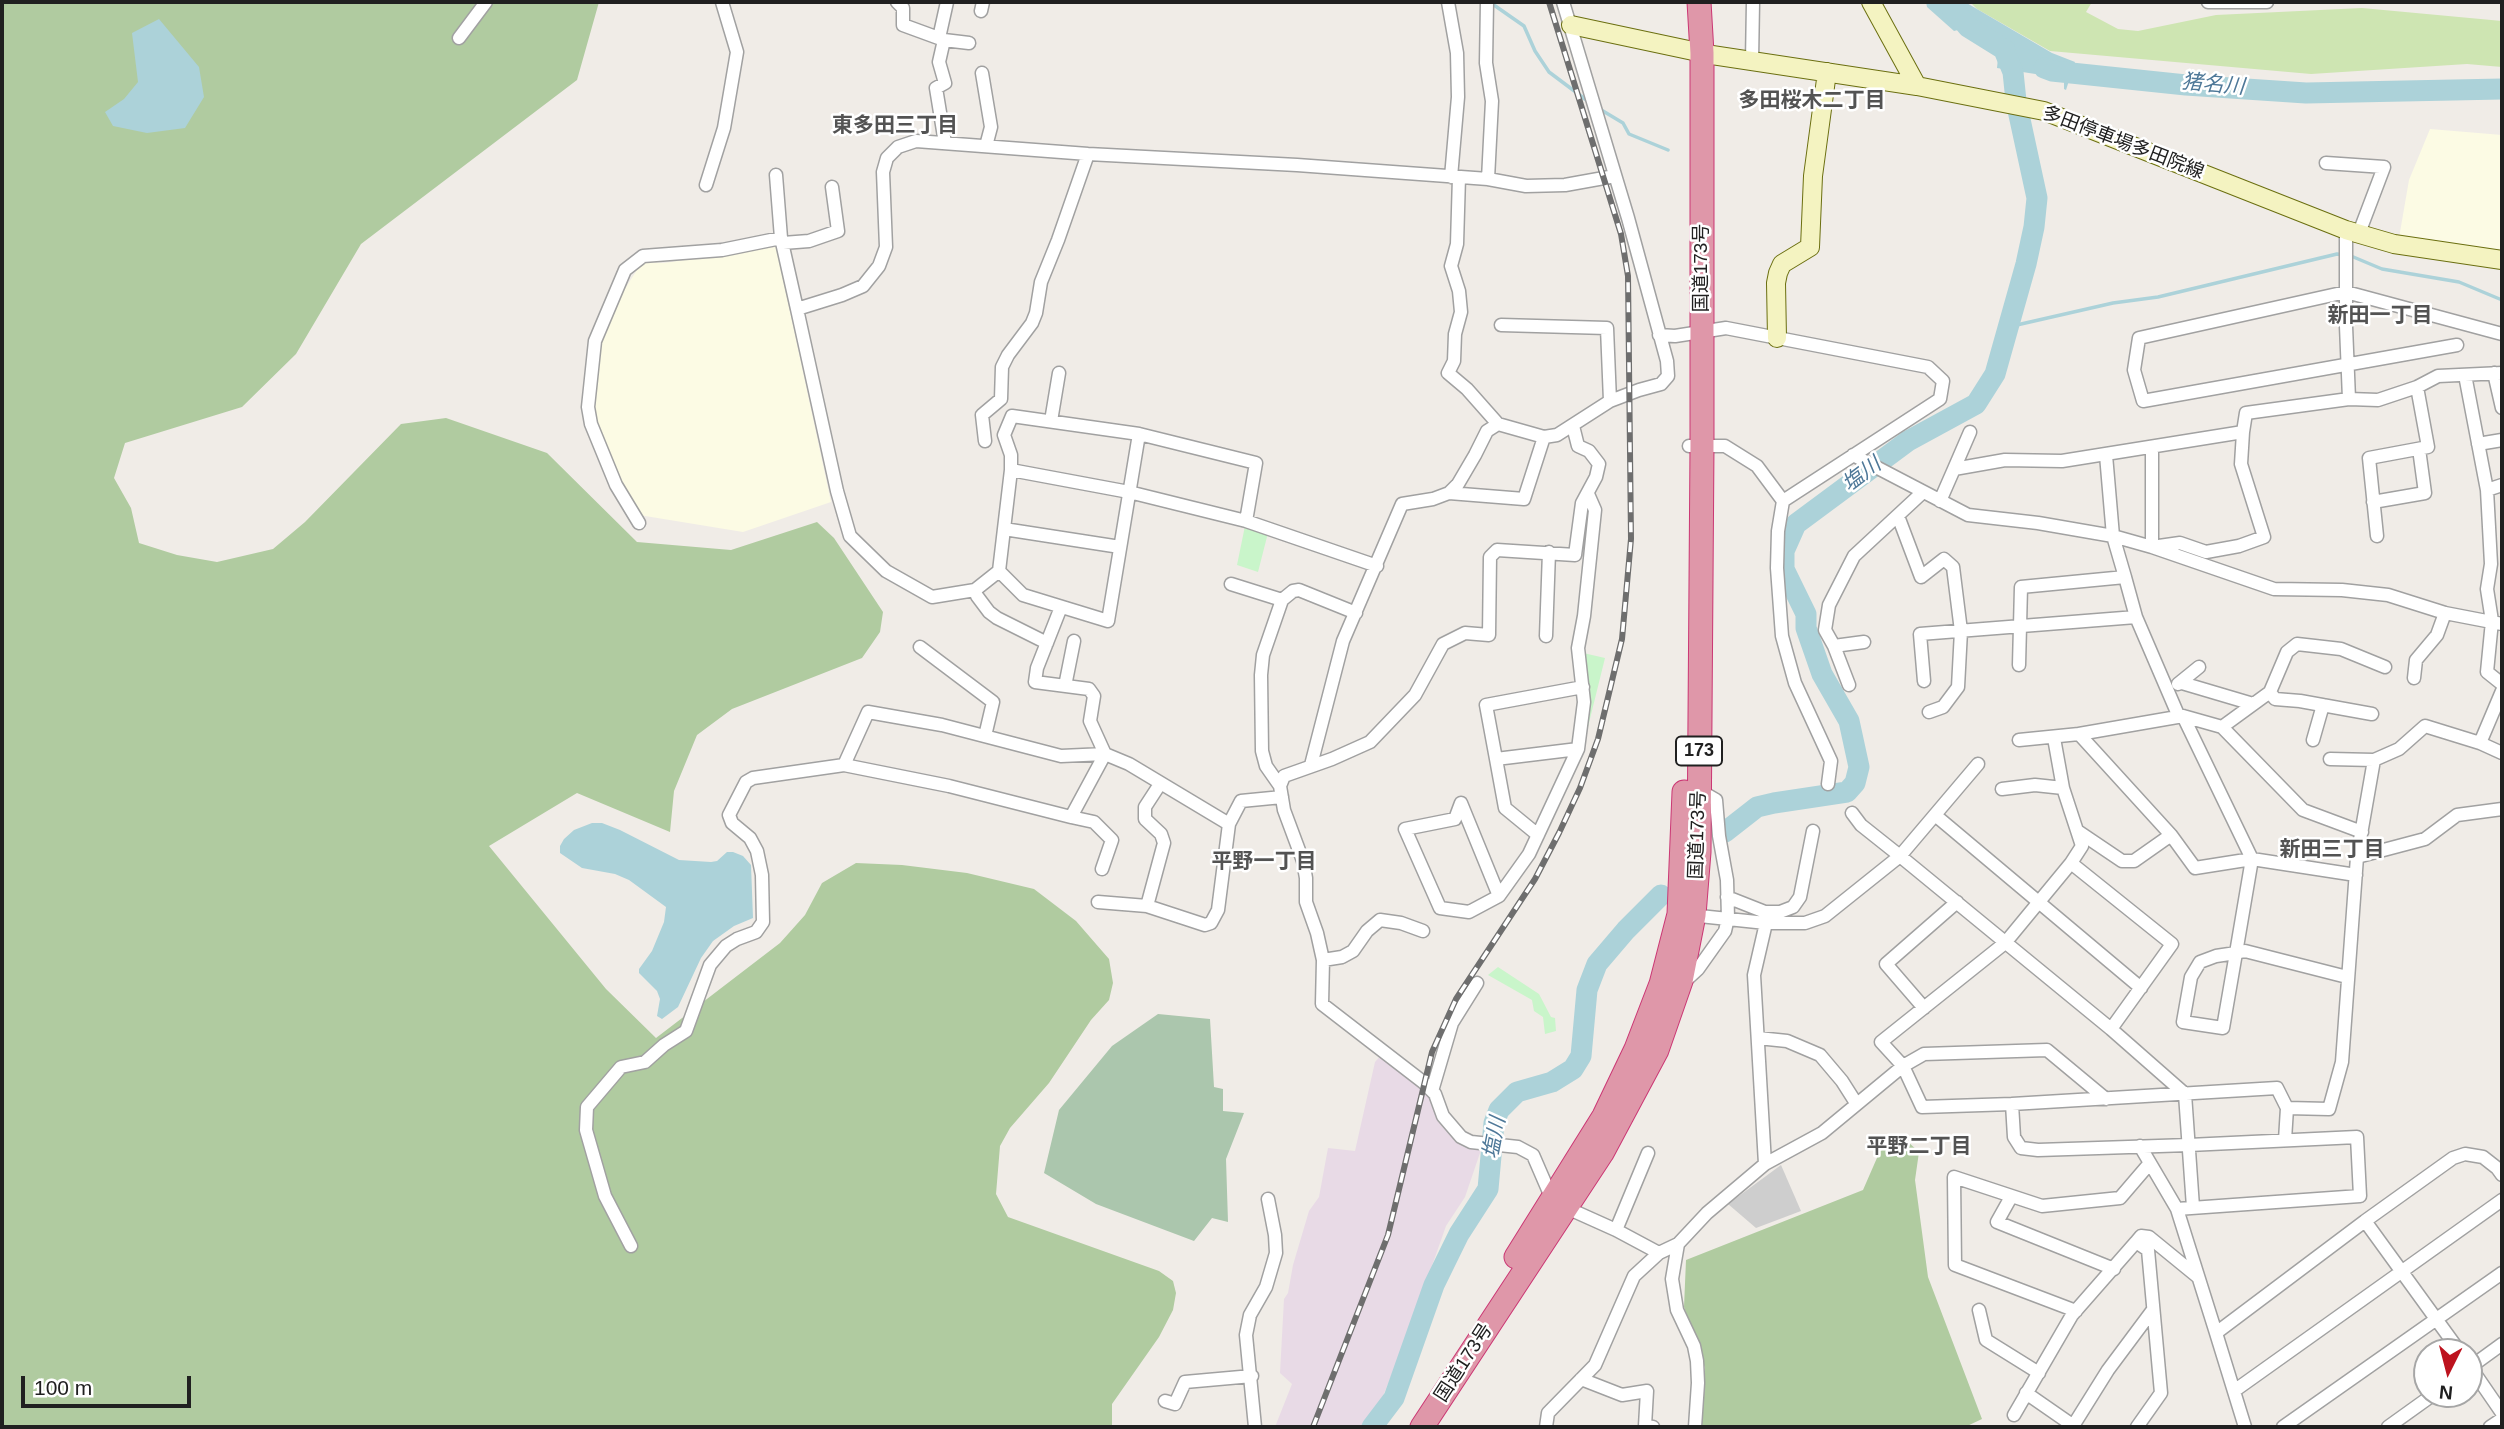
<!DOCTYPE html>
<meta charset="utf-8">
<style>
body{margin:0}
#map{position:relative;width:2504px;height:1429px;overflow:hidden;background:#f0ece7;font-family:Arial,sans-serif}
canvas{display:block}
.frame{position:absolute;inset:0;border:4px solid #202020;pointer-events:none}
.north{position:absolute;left:2413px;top:1338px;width:70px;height:70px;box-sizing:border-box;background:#fff;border:2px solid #a6a6a6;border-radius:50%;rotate:186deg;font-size:19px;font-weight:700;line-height:28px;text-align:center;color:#202020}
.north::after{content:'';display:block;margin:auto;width:24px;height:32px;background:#bd131e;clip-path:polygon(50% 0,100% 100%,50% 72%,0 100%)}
.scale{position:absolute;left:21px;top:1376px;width:170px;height:32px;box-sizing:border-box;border:4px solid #202020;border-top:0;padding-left:9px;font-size:21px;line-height:24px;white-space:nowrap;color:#202020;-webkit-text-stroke:5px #fff;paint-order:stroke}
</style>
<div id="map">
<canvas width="2504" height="1429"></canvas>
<div class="frame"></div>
<div class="north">N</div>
<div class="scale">100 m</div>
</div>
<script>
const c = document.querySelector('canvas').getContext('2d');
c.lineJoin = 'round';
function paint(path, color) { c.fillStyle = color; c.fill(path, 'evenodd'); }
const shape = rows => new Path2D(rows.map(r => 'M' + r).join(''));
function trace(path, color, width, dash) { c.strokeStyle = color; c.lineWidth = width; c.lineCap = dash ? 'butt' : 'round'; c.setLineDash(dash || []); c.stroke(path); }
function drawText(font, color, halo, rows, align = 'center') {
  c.font = font + ' Arial,"Noto Sans JP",sans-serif'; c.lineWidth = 5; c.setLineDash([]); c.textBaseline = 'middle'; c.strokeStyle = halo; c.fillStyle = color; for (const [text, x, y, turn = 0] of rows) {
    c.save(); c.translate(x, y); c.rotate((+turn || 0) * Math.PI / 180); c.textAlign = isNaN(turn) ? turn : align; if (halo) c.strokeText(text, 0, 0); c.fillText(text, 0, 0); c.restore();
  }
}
const industrial = shape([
 [1382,1054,1428,1094,1441,1125,1462,1146,1481,1150,1465,1197,1446,1226,1404,1345,1383,1396,1370,1415,1360,1427,1275,1427,1292,1384,1280,1373,1284,1299,1288,1293,1293,1265,1309,1211,1319,1197,1328,1148,1355,1151,1375,1062]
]);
const education = shape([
 [2430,129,2502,135,2502,250,2399,238,2409,180],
 [776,247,831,502,743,532,633,514,594,426,597,333,642,262,664,263]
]);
const religious = shape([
 [1781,1165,1801,1211,1756,1228,1728,1204]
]);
const grass = shape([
 [1970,2,2092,2,2086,12,2118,29,2138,31,2216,15,2362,8,2502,21,2502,67,2467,64,2311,74,2050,51,1977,9]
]);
const forest = shape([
 [2,2,599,2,577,80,361,244,296,354,242,407,125,443,114,478,131,508,139,543,177,555,217,562,273,549,305,522,401,424,446,418,547,453,637,542,731,550,817,522,834,538,883,612,880,632,862,658,732,709,697,735,674,791,670,832,577,793,489,846,606,989,656,1038,780,943,805,915,822,883,856,863,902,865,967,873,1034,889,1076,921,1109,959,1113,983,1109,1000,1091,1020,1049,1083,1010,1128,1000,1146,996,1194,1008,1217,1159,1271,1173,1281,1176,1293,1173,1310,1159,1337,1112,1404,1112,1427,2,1427],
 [1906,1140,1919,1152,1915,1180,1928,1277,1982,1419,1965,1427,1701,1427,1705,1368,1684,1307,1686,1260,1863,1190,1880,1151]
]);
const cemetery = shape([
 [1158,1014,1210,1019,1214,1087,1223,1089,1223,1111,1244,1113,1226,1159,1228,1222,1212,1218,1194,1241,1096,1204,1044,1173,1059,1110,1112,1046]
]);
const park = shape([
 [1246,521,1269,529,1258,572,1237,565],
 [1579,652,1605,658,1583,747],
 [1498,967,1539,994,1551,1017,1555,1018,1556,1031,1545,1034,1543,1017,1534,1011,1532,1000,1488,975]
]);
const water = shape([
 [1926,2,1965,2,2052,53,2075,62,2066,90,2064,89,2064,82,2048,79,2048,76,1997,68,1998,58,1992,46,1983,37,1984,33,1977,30,1972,32,1965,28,1961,32,1958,30,1954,31,1927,7],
 [159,19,199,67,204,97,185,128,147,133,113,126,105,112,124,99,138,82,132,33],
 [592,823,602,823,620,830,679,860,711,862,717,861,727,852,733,852,743,856,751,865,753,918,734,926,713,941,701,958,678,1007,662,1019,657,1016,660,999,657,991,639,973,639,969,652,951,664,922,666,907,629,880,615,874,582,868,560,853,560,846,564,839,574,830]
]);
const stream = shape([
 [1491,3,1524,26,1535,51,1549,72,1589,102],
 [1598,108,1623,123,1629,134,1668,150],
 [2351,256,2382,269,2459,282,2502,300],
 [2008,327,2113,303,2158,297,2337,254,2343,255]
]);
const river = shape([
 [1947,2,1968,27,2005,50],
 [2044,68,2052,71,2186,85,2306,93,2502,89],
 [1725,832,1757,807,1774,803,1847,792,1855,783,1859,767,1849,721,1822,674,1806,628,1806,614,1784,569,1784,551,1796,524,1908,441,1976,404,1995,374,2026,264,2034,227,2037,198,2016,101,2013,72,2004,50],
 [1372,1427,1394,1398,1434,1285,1459,1234,1488,1189,1494,1123,1499,1110,1517,1092,1552,1082,1573,1069,1581,1056,1587,990,1597,964,1626,930,1661,895]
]);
const street = shape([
 [897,2,903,8,903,25,944,40,969,43],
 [1448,2,1457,53,1458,97,1451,177],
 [1487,2,1486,63,1492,101,1488,179],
 [2208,2,2267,2],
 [981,11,983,2],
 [459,38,486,2],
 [939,38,947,2],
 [944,40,939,62,945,83,936,88,945,143],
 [1752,61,1753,2],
 [982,73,991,127,986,146],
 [2326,163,2384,167,2359,233],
 [776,175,781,238],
 [1459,177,1457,244,1451,266,1459,291,1461,312,1455,334,1454,361,1448,373,1467,389,1498,424],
 [706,185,724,128,737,52,722,2],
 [2346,230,2346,326,2349,399],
 [783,243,809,241,838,231,832,187],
 [1501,325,1607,328,1610,401],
 [1659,335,1675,336,1726,328,1928,367,1943,381,1940,399,1783,501,1757,466,1725,446,1689,446],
 [2457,345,2143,401,2134,370,2139,338,2346,292,2502,334],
 [2494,373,2502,408],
 [2465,375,2487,490,2491,564,2487,589,2492,621,2487,672,2502,684],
 [1051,421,1059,373],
 [1573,426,1578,446,1589,451,1599,464,1596,477,1582,503,1575,555,1497,550,1490,557,1489,635,1465,633,1443,644,1415,695,1370,742,1332,759,1284,776,1280,786,1284,810,1303,861,1306,878,1306,902,1317,933,1323,960,1322,1004,1423,1082,1435,1094,1443,1116,1461,1137,1471,1142,1518,1147,1533,1155,1549,1192,1567,1208,1616,1230,1659,1253],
 [985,441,982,415,1001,399,1002,367,1008,355,1032,323,1036,313,1041,282,1058,240,1088,154],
 [2478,444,2502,440],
 [2152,448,2152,547,2180,543,2206,552,2239,546,2264,537,2241,464,2243,432],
 [1853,455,1968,515,2038,523,2113,536,2152,547,2274,589,2342,590,2388,595,2445,613,2502,624],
 [2106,455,2113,536,2125,577],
 [1954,469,1970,432],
 [1011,470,1011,455,1004,435,1012,416,1139,434,1256,463,1246,521],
 [2487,490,2502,485],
 [1449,493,1524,499,1544,437],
 [1783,501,1778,531,1777,568,1782,636,1795,683,1831,761,1828,784],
 [1940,501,1954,469,2005,460,2062,461,2243,432,2246,413,2349,399,2378,400,2417,387,2438,376,2502,373],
 [2373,502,2425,493,2419,449],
 [1898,516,1921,577,1944,559,1953,567,1961,631,1958,687,1943,707,1929,712],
 [639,523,616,485,591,424,588,407,595,341,625,270,643,256,722,250,781,238,797,309],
 [1004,529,1120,547],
 [2377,536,2369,458,2428,447,2417,387],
 [1377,566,1246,521,1129,492,1011,470,999,571,975,590,932,597,886,571,850,536,837,491,797,309,842,295,863,286,879,266,886,247,883,172,887,158,898,147,916,141,1088,154,1297,165,1488,179,1526,186,1565,185,1615,176],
 [999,571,1023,595,1108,621,1139,434],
 [1231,584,1282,600],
 [977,596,989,612,997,618,1047,643],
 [1061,607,1037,668,1035,682,1089,689,1094,696,1090,721,1105,754],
 [1546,636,1549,552],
 [1864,642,1834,646,1825,630,1829,605,1854,556,1923,492],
 [1834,646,1849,685],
 [920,647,993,702,985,736],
 [2019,665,2021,587,2125,577,2136,617],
 [2414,678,2416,660,2437,635,2445,613],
 [1924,681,1920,634,2136,617,2179,717],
 [2182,683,2253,704],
 [2178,684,2199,667],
 [1065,686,1074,641],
 [2270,692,2275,699,2300,701,2372,714],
 [2183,716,2222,727,2303,810,2362,832],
 [2222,727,2270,692,2287,652,2297,644,2341,649,2385,667],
 [2019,740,2079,734],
 [2313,740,2323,705],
 [2480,743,2502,691],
 [1578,749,1496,759,1486,705,1583,687],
 [1496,759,1505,808,1538,835],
 [2330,759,2374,760],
 [844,765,868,712,942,725,1061,756,1105,754,1129,764,1229,824,1241,801,1282,797],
 [1311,765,1343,641,1402,504,1433,499,1449,493,1458,484,1475,455,1487,431,1498,424,1544,437,1557,435,1610,401,1639,390,1661,384,1668,376,1667,361,1628,218,1563,2],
 [1280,786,1266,766,1262,751,1261,675,1263,655,1282,600,1293,591,1299,590,1356,613],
 [2063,788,2082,846,2071,863],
 [2002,789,2035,785,2063,788,2054,738],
 [1852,813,1861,825,1900,856,1978,764],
 [1935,815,2141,988],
 [1071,817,1094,822,1112,840,1102,869],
 [2079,832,2122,861,2134,861,2171,835],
 [2357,857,2374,760,2399,749,2425,726,2480,743,2502,753],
 [1499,896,1461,803,1455,819,1405,829,1440,908,1469,912,1499,896,1529,854,1578,749,1584,702,1578,648,1584,616,1595,510,1588,494],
 [1727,897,1765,912,1780,912,1793,907,1800,897,1813,831],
 [1098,902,1147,906,1205,925,1211,923,1218,910,1229,824],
 [1147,906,1164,843,1161,834,1145,819,1145,807,1160,784],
 [1690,915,1766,923,1805,923,1825,916,1900,856,2111,1029],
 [1323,960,1342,957,1353,951,1367,931,1380,920,1401,923,1423,931],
 [2347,977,2245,951,2236,953,2216,956,2200,962,2191,977,2183,1022,2223,1028,2236,953,2252,859,2183,716,2079,734,2171,835,2195,868,2252,859,2356,875],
 [1680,981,1685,981,1698,969,1725,931,1728,918,1727,880,1719,836,1716,800,1697,789],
 [1924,1008,1886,964,1957,902],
 [1758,1038,1787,1041,1820,1055,1842,1081,1856,1103],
 [1432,1091,1452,1023,1477,983],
 [2012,1104,1922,1107,1903,1066,1881,1042,2005,943,2071,863,2172,944,2111,1029,2185,1094,2193,1207],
 [2287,1108,2329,1109,2342,1062,2357,857,2425,839,2457,815,2502,809],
 [2140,1146,2177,1209,2216,1333],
 [1765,1164,1754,975,1766,923],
 [2011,1197,1997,1222,2114,1269],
 [2177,1209,2360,1196,2357,1137,2189,1145,2038,1150,2021,1148,2014,1137,2012,1104,2277,1088,2287,1108,2285,1140],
 [2365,1221,2453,1158,2465,1154,2483,1157,2497,1168,2502,1175],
 [1616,1230,1648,1153],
 [2136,1242,2141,1236,2149,1237,2198,1277],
 [1678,1244,1672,1279,1677,1310,1694,1346,1697,1361,1698,1383,1695,1427],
 [631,1246,605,1196,586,1130,587,1107,621,1067,645,1062,664,1045,686,1031,710,965,726,946,737,939,756,932,763,922,762,875,757,851,750,838,732,823,729,815,746,782,753,778,844,765,949,786,1071,817,1105,754],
 [1979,1310,1986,1340,2039,1373],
 [2076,1311,1955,1265,1954,1177,2042,1206,2120,1198,2150,1163],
 [2469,1365,2502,1413],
 [2469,1368,2502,1344],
 [1581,1379,1622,1395,1647,1391,1645,1426,1653,1427],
 [2234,1391,2502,1200],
 [2026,1393,2075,1427],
 [1165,1401,1175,1404,1185,1382,1252,1376],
 [2014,1415,2072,1315,2136,1242,2148,1250,2161,1393,2137,1427],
 [2073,1426,2108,1370,2152,1311],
 [1255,1427,1246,1335,1250,1315,1266,1287,1276,1253,1275,1235,1268,1199],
 [1546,1427,1548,1413,1595,1365,1634,1276,1659,1253,1678,1244,1707,1213,1765,1164,1822,1133,1903,1066,1924,1054,2047,1050,2106,1099],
 [2245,1427,2216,1333,2365,1221,2460,1352],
 [2283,1427,2502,1273],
 [2388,1427,2434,1394],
 [2490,1427,2502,1419]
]);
const secondary = shape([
 [1871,2,1917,86],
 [1571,25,1712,55,1917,86,2044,111,2346,230,2394,244,2502,260],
 [1777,338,1776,283,1778,273,1782,264,1810,247,1813,176,1827,72]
]);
const highway = shape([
 [1516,1257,1604,1116,1636,1049,1661,984,1679,914,1684,792],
 [1422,1427,1602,1153,1657,1050,1681,981,1694,915,1699,852,1702,446,1702,53,1699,2]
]);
const rail = shape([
 [1313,1427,1388,1235,1432,1052,1456,999,1535,879,1559,833,1580,788,1598,739,1622,639,1631,539,1628,276,1621,234,1549,2]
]);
const shields = [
 [1699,751,46]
];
const shieldNames = [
 ["173",1699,751]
];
const streetNames = [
 ["多田停車場多田院線",2123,143,21],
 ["国道173号",1702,268,-90],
 ["国道173号",1698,835,-88],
 ["国道173号",1464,1363,-57]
];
const waterNames = [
 ["猪名川",2213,85,5],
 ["塩川",1862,475,-37],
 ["塩川",1495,1138,-79]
];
const neighbourhoodNames = [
 ["多田桜木二丁目",1812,101],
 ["東多田三丁目",895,126],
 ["新田一丁目",2380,316],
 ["新田三丁目",2332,850],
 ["平野一丁目",1264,862],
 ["平野二丁目",1919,1147]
];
paint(industrial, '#e8dae6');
paint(education, '#fcfbe4');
paint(religious, '#cecece');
paint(grass, '#cee5b2');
paint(forest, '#b0cba0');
paint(cemetery, '#abc6ad');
paint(park, '#c9f5ca');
paint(water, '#acd2d9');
trace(stream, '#acd2d9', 3.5);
trace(river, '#acd2d9', 21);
trace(street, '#a1a1a1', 15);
trace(secondary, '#6b6f10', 20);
trace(highway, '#cb3774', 25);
trace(street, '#fff', 12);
trace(secondary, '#f4f3c1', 18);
trace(highway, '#df97a9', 23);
trace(rail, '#6e6e6e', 6);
trace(rail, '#fff', 3.5, [10]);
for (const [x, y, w] of shields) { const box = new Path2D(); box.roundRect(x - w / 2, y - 14.5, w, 29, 5); c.fillStyle = '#fff'; c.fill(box); trace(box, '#202020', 2); }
drawText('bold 18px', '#202020', null, shieldNames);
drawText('19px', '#202020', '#fff', streetNames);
drawText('italic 21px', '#4e7898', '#fff', waterNames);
drawText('bold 21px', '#535353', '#fff', neighbourhoodNames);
</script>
